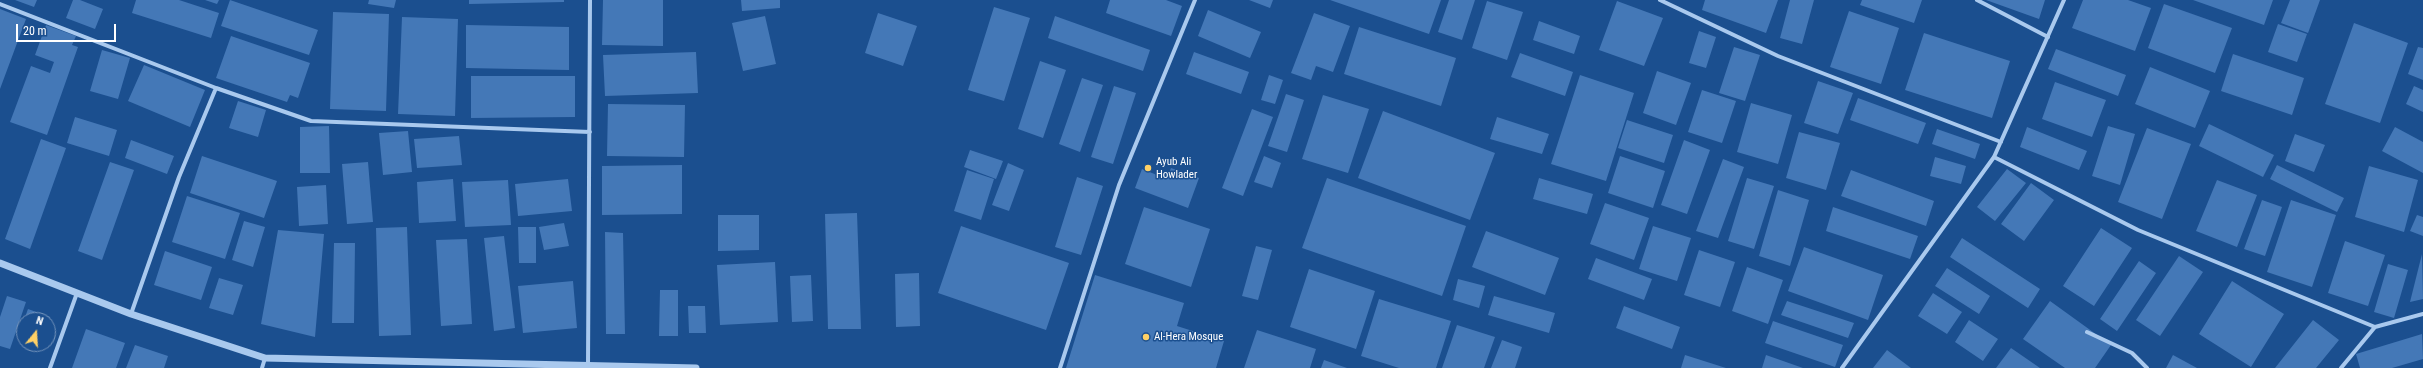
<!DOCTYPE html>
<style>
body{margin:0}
#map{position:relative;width:2423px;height:368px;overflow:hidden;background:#1b4f8f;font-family:"Roboto Condensed",sans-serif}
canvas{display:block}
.north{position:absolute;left:16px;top:312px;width:40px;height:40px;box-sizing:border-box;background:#1b4f8f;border:1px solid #7695bc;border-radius:50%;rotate:18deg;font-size:11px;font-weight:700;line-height:16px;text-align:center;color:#fff}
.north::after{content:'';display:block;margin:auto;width:14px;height:18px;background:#ffd166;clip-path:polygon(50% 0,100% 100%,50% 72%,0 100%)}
.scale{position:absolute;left:16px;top:24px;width:100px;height:18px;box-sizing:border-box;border:2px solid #fff;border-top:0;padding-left:5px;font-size:12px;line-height:14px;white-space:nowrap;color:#fff;-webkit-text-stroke:3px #1b4f8f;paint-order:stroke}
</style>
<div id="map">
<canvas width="2423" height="368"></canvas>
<div class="north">N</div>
<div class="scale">20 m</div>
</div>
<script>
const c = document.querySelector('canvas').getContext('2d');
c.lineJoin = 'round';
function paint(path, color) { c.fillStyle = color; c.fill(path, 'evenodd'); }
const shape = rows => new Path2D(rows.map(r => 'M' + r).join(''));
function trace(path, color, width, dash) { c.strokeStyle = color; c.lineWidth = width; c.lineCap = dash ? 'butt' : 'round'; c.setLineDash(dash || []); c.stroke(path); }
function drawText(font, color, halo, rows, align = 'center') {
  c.font = font + ' "Roboto Condensed",sans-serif'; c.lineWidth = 3; c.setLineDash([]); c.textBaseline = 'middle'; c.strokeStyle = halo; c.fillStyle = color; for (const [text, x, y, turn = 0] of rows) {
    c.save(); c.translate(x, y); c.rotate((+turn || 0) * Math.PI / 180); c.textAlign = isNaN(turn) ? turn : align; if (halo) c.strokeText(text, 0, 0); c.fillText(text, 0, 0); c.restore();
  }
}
const building = shape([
 [15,0,37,0,34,7],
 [73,0,80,0,103,9,95,29,66,18],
 [136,0,179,0,219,13,211,38,132,13],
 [205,0,219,0,217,4],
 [230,0,318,30,309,55,221,26],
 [369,0,396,0,394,8,368,4],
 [469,0,564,0,564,2,469,4],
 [603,0,663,0,663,46,602,45],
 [741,0,780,0,780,8,742,11],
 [1110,0,1166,0,1182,6,1171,36,1106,13],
 [1249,0,1273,0,1270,8],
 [1330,0,1441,0,1429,34],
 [1449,0,1475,0,1462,40,1438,32],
 [1705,0,1778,0,1766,33,1702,10],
 [1790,0,1814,0,1802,44,1780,38],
 [1862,0,1922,0,1914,23,1860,5],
 [1986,0,2045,0,2039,19],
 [2083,0,2128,0,2151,8,2135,51,2072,28],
 [2193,0,2273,0,2264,25],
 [2290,0,2320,0,2308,33,2281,23],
 [1487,1,1523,12,1507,60,1472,48],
 [1617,1,1663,18,1644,66,1599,50],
 [2164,4,2232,28,2215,73,2148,48],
 [994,7,1030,18,1004,101,968,90],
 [0,9,26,19,0,89],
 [1208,10,1261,32,1250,58,1198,36],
 [1849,11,1899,28,1881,84,1830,67],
 [333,12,389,14,386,111,330,109],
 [878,13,917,26,903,66,865,53],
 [1314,13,1350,26,1333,72,1316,66,1311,80,1291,73],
 [765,16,776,64,743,71,732,23],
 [1055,16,1150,50,1143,71,1048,38],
 [402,17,458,19,455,116,398,114],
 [1539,21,1580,36,1574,54,1533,40],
 [2354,23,2408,43,2380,123,2325,104],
 [2278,24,2307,34,2297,62,2268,52],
 [46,25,76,36,72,45,78,47,47,135,10,122,31,66,50,73,54,62,35,55],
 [466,25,569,27,569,70,466,68],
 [1359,27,1456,58,1441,106,1344,74],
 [1699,31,1716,37,1706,68,1689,63],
 [1924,33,2010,61,1992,118,1905,90],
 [231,36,310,63,298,98,290,95,287,102,216,78],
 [1734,47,1760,55,1745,101,1719,93],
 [2418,47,2423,48,2423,80,2408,74],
 [2056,49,2126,75,2118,96,2048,69],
 [102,50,130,58,118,99,90,91],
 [696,52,698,93,605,96,603,55],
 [1194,52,1249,72,1241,94,1186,74],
 [1520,53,1573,72,1565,96,1511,77],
 [2233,54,2304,78,2292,115,2221,91],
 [1040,61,1066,70,1043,138,1018,129],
 [144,65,205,90,190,127,128,101],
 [2150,67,2210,91,2195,128,2135,104],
 [1657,71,1691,83,1676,125,1643,113],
 [1269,75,1283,80,1275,104,1261,100],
 [1580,75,1634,93,1606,181,1551,164],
 [471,76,575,76,575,117,471,118],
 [1082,78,1103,85,1080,152,1059,144],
 [1818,81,1853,93,1838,134,1804,123],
 [2055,82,2106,100,2092,137,2042,119],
 [1114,86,1136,93,1113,164,1091,157],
 [2414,86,2423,90,2423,112,2406,104],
 [1702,90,1736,101,1722,143,1688,132],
 [1286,94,1304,100,1287,152,1268,146],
 [1323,95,1369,109,1348,173,1302,159],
 [1858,98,1926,123,1918,144,1850,120],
 [238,101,266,110,258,137,229,128],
 [1751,103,1792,115,1778,164,1737,152],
 [608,104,685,105,684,157,607,156],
 [1252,109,1273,117,1243,196,1222,188],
 [1383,111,1495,153,1470,220,1358,178],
 [75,117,117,130,109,156,67,143],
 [1497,117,1549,134,1542,154,1490,139],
 [1627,120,1673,135,1664,163,1618,148],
 [2209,124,2274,155,2263,177,2199,146],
 [329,126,330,173,300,173,300,127],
 [2108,126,2135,134,2120,185,2092,176],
 [2027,127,2087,151,2079,170,2020,147],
 [2395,127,2423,142,2423,173,2382,151],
 [2147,128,2191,144,2162,219,2118,202],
 [1937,129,1980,144,1975,159,1932,144],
 [408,131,412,172,383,175,379,133],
 [1799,132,1840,143,1826,190,1786,178],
 [2295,134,2325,145,2314,172,2285,161],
 [459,136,462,165,417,168,414,139],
 [41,139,66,148,30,249,5,239],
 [131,140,174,156,167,174,125,158],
 [1684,140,1710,150,1687,214,1661,205],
 [970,150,1003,161,996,179,964,167],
 [202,156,277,181,264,218,190,193],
 [1264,156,1281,163,1272,188,1254,182],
 [1620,156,1665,171,1653,208,1608,193],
 [1935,157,1966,166,1961,184,1930,176],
 [1723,159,1744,167,1718,238,1696,231],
 [110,162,134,170,102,260,78,251],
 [368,162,373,222,347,224,342,164],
 [1008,163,1024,170,1009,211,992,205],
 [682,165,682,214,602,215,602,166],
 [2277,165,2344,198,2337,212,2270,179],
 [2369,166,2418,180,2404,232,2355,217],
 [1171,168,1199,178,1188,208,1135,188,1142,169,1167,179],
 [2007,169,2026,183,1995,221,1977,207],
 [967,170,994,179,981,220,954,211],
 [1851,170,1934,201,1926,226,1841,196],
 [1077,177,1103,186,1081,255,1055,247],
 [1327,178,1466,226,1442,296,1302,248],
 [1539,178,1593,194,1587,214,1533,199],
 [1747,178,1774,186,1754,249,1728,241],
 [453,179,456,221,419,223,417,182],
 [568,179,572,211,518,216,515,184],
 [508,180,511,225,465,227,462,182],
 [2217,180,2257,195,2237,247,2196,231],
 [2031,183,2054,200,2024,241,2001,224],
 [326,185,328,224,299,226,297,187],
 [1778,190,1809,200,1790,266,1759,256],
 [187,196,240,213,225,259,172,242],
 [2262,200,2282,207,2265,256,2244,249],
 [2291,200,2336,215,2312,287,2267,272],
 [1605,203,1649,218,1634,260,1590,244],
 [1144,207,1210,229,1191,287,1125,264],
 [1833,207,1918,236,1910,259,1826,231],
 [857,213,861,329,828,329,825,214],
 [718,215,759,215,759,250,718,251],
 [2417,215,2423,217,2423,236,2410,231],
 [244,221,265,227,253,267,232,260],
 [564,223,569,246,544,250,539,227],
 [961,226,1069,263,1046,330,938,293],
 [1653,226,1691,238,1677,281,1639,269],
 [407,227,411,335,379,336,376,228],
 [518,227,536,227,536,263,519,263],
 [2101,228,2132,248,2094,306,2063,286],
 [278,230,324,234,315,337,261,324],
 [1486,231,1559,258,1545,295,1472,267],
 [605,232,623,233,625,334,606,334],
 [504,236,515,328,494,331,484,238],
 [1962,238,2040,289,2028,308,1950,257],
 [467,239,472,324,441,326,436,240],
 [2345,241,2385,255,2368,306,2328,293],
 [334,243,355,243,354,323,332,323],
 [1256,246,1272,250,1258,300,1242,296],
 [1804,247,1883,275,1868,320,1788,291],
 [1699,250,1735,262,1720,307,1684,295],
 [165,251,212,267,201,300,154,285],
 [2422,254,2423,299,2410,302],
 [2179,256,2203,272,2160,336,2136,320],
 [1596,258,1652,279,1644,300,1588,279],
 [2139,261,2156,273,2117,331,2100,319],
 [775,262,778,322,720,325,717,265],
 [2388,264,2408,270,2394,318,2374,312],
 [1747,267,1783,280,1768,324,1732,311],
 [1947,268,1990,296,1979,314,1935,286],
 [1309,269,1375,291,1356,349,1290,327],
 [919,273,920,326,896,327,895,274],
 [811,275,813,321,792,322,790,276],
 [1095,275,1184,303,1177,326,1224,341,1216,368,1066,368],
 [219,278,243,285,233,315,209,308],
 [1458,279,1485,286,1479,308,1453,300],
 [573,281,577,328,523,333,518,286],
 [2232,281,2284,314,2251,367,2199,334],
 [660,290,678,290,678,336,659,336],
 [1933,293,1962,312,1947,334,1918,316],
 [7,296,26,302,10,349,0,346,0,317],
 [1494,296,1555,313,1549,333,1488,315],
 [1379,299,1451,321,1436,368,1399,368,1361,356],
 [1787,301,1854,323,1848,338,1781,315],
 [2050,301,2111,345,2095,368,2065,368,2023,339],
 [688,306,705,306,706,333,689,333],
 [1624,306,1680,327,1672,349,1616,328],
 [28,309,50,317,49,320,24,320],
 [1969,320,1998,339,1983,361,1955,342],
 [2313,320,2339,340,2316,368,2275,368],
 [24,321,24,338,19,336],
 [1773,321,1843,345,1835,367,1765,343],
 [1457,325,1495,337,1484,368,1442,368],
 [86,329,125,343,116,368,72,368],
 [1257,330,1316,349,1310,368,1244,368],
 [2422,334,2423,359,2392,368,2360,368,2356,354],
 [1502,340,1522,347,1515,368,1491,368],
 [135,345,168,356,164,368,126,368],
 [2011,348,2040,368,1996,368],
 [1887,350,1911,368,1873,368],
 [1685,355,1726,368,1681,368],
 [1766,355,1803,368,1762,368],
 [2173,355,2197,368,2166,368],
 [1324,360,1347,368,1321,368]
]);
const minor = shape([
 [1660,0,1778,56,2001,142],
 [1977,0,2048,37],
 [0,4,216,88,311,121,590,132],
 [1994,157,2138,230,2375,327,2423,314],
 [131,314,179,177,216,88],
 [2087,332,2132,353,2147,368],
 [588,365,590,0],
 [50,368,77,293],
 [262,368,265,358],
 [1060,368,1119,185,1195,0],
 [1842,368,1994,157,2064,0],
 [2341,368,2375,327]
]);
const tertiary = shape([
 [0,263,131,314,265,358,696,368]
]);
const markers = [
 [1148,168,4,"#ffd166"],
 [1146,337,4,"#ffd166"]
];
const poiNames = [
 ["Ayub Ali",1156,162],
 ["Howlader",1156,175],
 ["Al-Hera Mosque",1154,337]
];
paint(building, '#4478b7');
trace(minor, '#a9c9ee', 4);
trace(tertiary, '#a9c9ee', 7);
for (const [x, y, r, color] of markers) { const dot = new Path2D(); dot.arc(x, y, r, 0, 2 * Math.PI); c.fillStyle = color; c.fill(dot); trace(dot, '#1b4f8f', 1.5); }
drawText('11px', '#fff', '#1b4f8f', poiNames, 'left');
</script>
